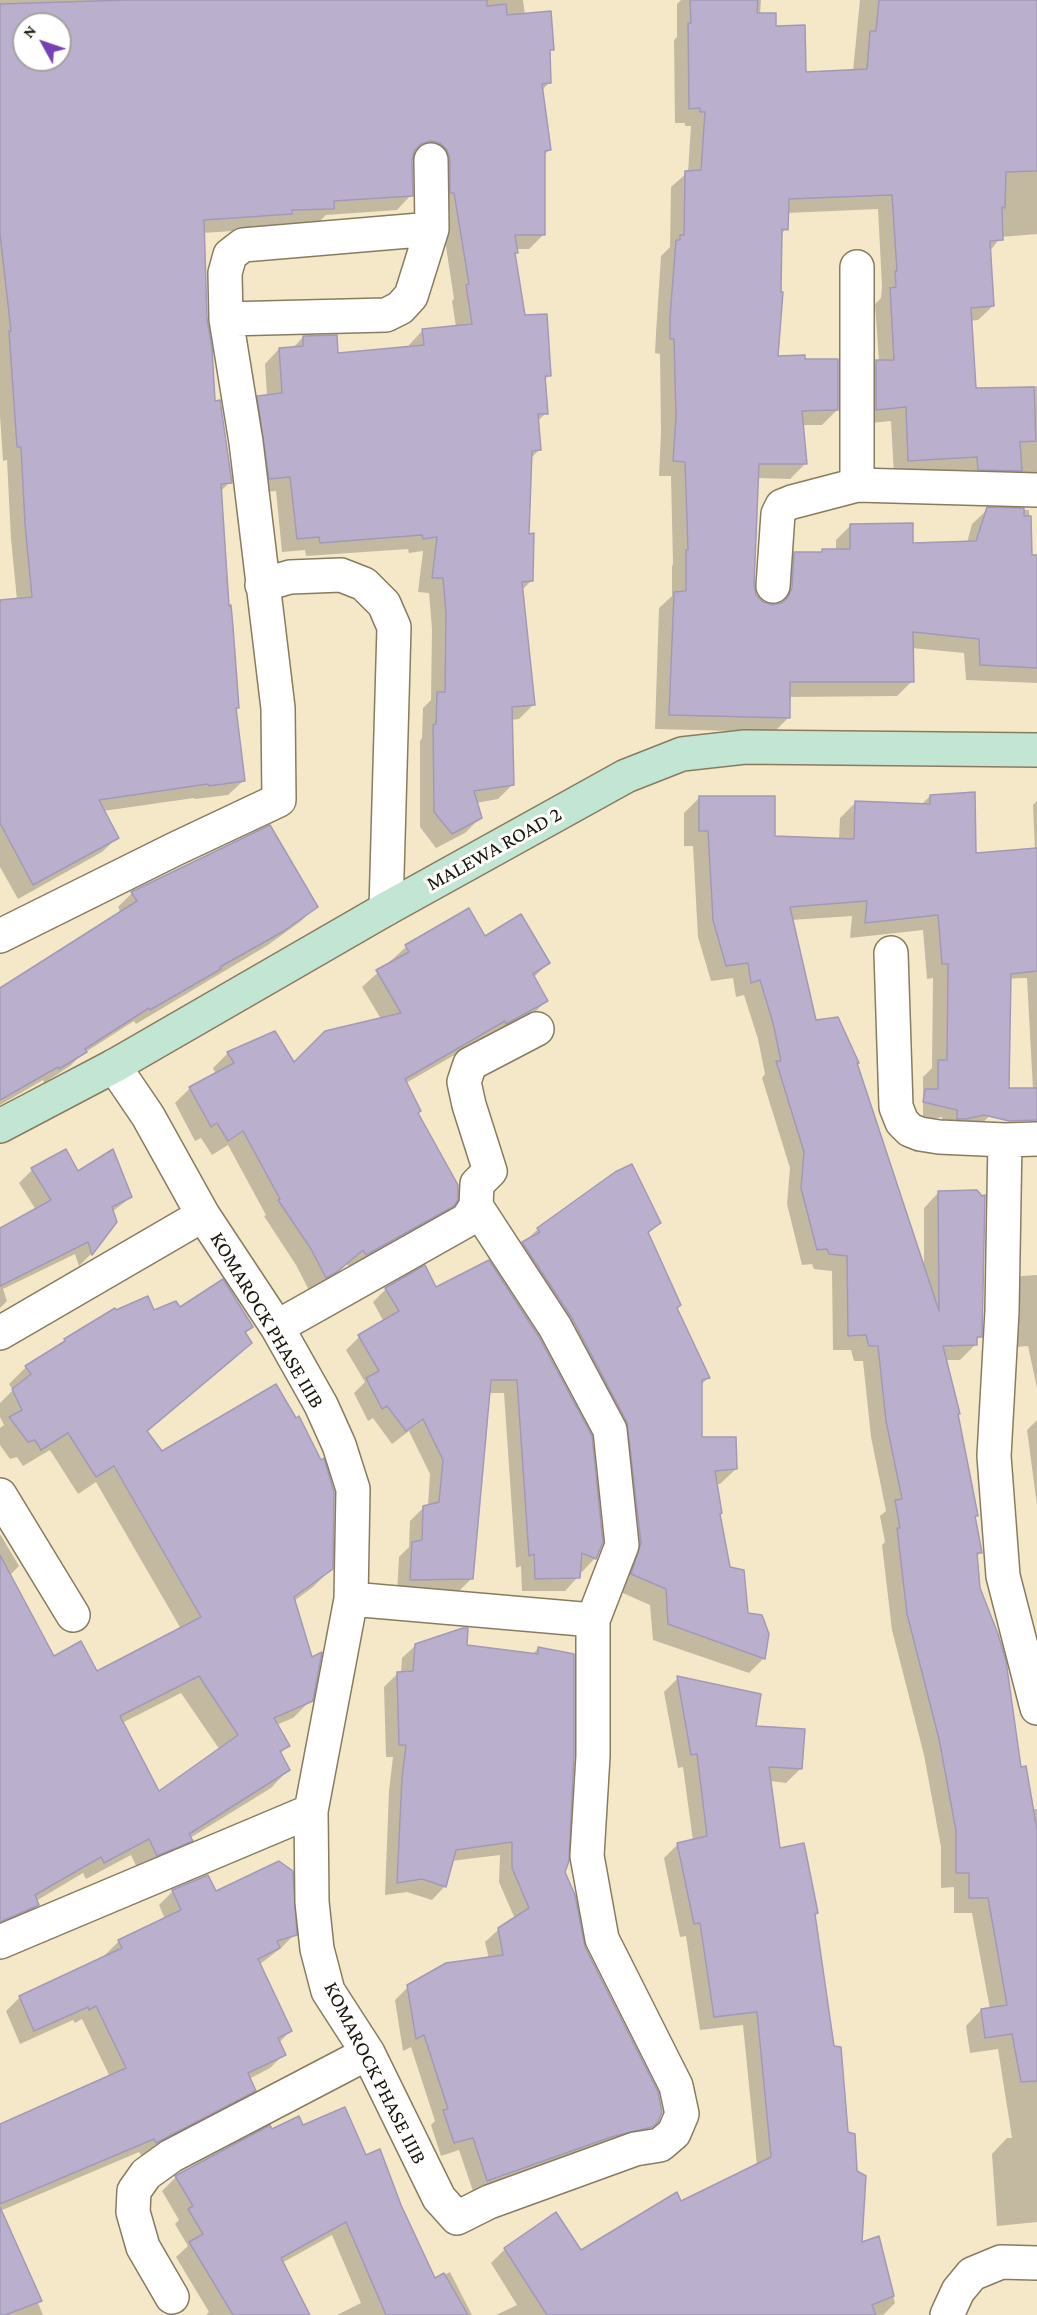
<!DOCTYPE html>
<style>
body{margin:0}
#map{position:relative;width:1037px;height:2315px;overflow:hidden;background:#f4e8c9;font-family:"Crimson Pro",serif}
canvas{display:block}
.north{position:absolute;left:12px;top:12px;width:60px;height:60px;box-sizing:border-box;background:#fff;border:2px solid #a4a29d;border-radius:50%;rotate:310deg;font-size:16px;font-weight:700;line-height:24px;text-align:center;color:#1b160b}
.north::after{content:'';display:block;margin:auto;width:21px;height:27px;background:#7640b7;clip-path:polygon(50% 0,100% 100%,50% 72%,0 100%)}
</style>
<div id="map">
<canvas width="1037" height="2315"></canvas>
<div class="north">N</div>
</div>
<script>
const c = document.querySelector('canvas').getContext('2d');
c.lineJoin = 'round';
function paint(path, color) { c.fillStyle = color; c.fill(path, 'evenodd'); }
const shape = rows => new Path2D(rows.map(r => 'M' + r).join(''));
function trace(path, color, width, dash) { c.strokeStyle = color; c.lineWidth = width; c.lineCap = dash ? 'butt' : 'round'; c.setLineDash(dash || []); c.stroke(path); }
function drawText(font, color, halo, rows, align = 'center') {
  c.font = font + ' "Crimson Pro",serif'; c.lineWidth = 6; c.setLineDash([]); c.textBaseline = 'middle'; c.strokeStyle = halo; c.fillStyle = color; for (const [text, x, y, turn = 0] of rows) {
    c.save(); c.translate(x, y); c.rotate((+turn || 0) * Math.PI / 180); c.textAlign = isNaN(turn) ? turn : align; if (halo) c.strokeText(text, 0, 0); c.fillText(text, 0, 0); c.restore();
  }
}
const shadow = shape([
 [0,0,523,0,525,15,552,49,549,52,549,83,541,91,550,149,544,155,543,235,529,249,516,249,514,255,524,317,549,375,544,381,546,413,537,422,539,450,530,459,528,536,531,581,522,590,533,705,519,719,511,720,512,785,498,799,476,803,480,818,465,833,436,848,420,827,420,741,422,738,423,708,431,700,432,629,429,593,418,592,423,551,409,553,408,549,306,556,305,550,282,552,276,491,255,493,244,412,258,397,267,396,265,364,279,349,293,348,303,337,337,355,409,348,409,345,423,330,456,327,452,301,454,299,440,207,426,158,415,155,412,156,411,195,397,210,326,215,318,223,280,224,276,228,203,233,206,320,214,403,230,482,220,492,227,608,237,707,235,710,243,781,228,795,195,799,194,798,103,811,117,838,102,852,18,899,0,867,0,604,17,600,11,539,7,460,3,461,0,416],
 [24,24,60,24,60,60,24,60],
 [681,0,761,0,760,15,775,28,804,74,853,71,860,0,1037,0,1037,234,1001,237,989,252,993,306,978,320,970,321,975,390,1037,386,1037,482,964,484,963,471,894,476,891,421,861,424,861,376,879,362,875,304,881,298,882,286,878,209,787,213,786,229,780,235,776,358,837,410,822,425,802,425,805,464,790,479,757,478,753,585,755,595,762,603,771,606,777,605,780,568,795,553,820,554,823,551,836,550,836,540,851,525,912,545,967,543,972,524,988,509,1029,510,1030,557,1037,557,1037,683,966,680,964,653,912,648,912,681,897,696,789,697,789,717,774,732,655,729,659,608,672,596,672,566,673,564,671,476,659,476,661,433,660,354,655,353,656,333,661,256,670,247,671,187,688,172,691,126,685,126,685,123,675,123,674,40,677,37,677,4],
 [930,796,975,855,1035,850,1033,805,1037,801,1037,1127,1035,1127,1027,978,995,979,993,1112,978,1128,942,1134,942,1117,923,1121,923,1077,932,1068,933,978,927,979,923,930,850,938,852,916,791,920,815,1022,855,1064,924,1268,924,1208,939,1192,980,1336,976,1341,976,1344,960,1360,945,1360,976,1515,974,1518,981,1552,976,1557,978,1588,1020,1769,1032,1809,1037,1809,1037,2222,997,2226,992,2154,1007,2138,1012,2138,998,2049,970,2053,966,2026,981,2010,990,2009,972,1913,954,1913,954,1887,941,1888,941,1847,924,1755,892,1630,882,1545,885,1542,880,1516,886,1511,871,1437,863,1361,854,1361,851,1350,833,1350,832,1271,814,1269,812,1264,802,1265,787,1204,790,1168,762,1078,765,1074,758,1039,744,995,736,997,733,978,711,981,698,937,693,846,684,846,684,813,700,797,774,838,839,840,840,818,856,802,921,805],
 [132,893,316,906,301,921,268,945,136,1024,134,1021,81,1055,70,1066,44,1083,43,1080,0,1105,0,990,121,913,118,907],
 [484,938,548,963,533,978,546,1001,531,1016,491,1038,489,1035,406,1083,453,1205,437,1221,350,1270,347,1264,310,1292,296,1265,264,1216,266,1215,228,1145,212,1155,201,1138,195,1141,175,1103,190,1088,216,1074,213,1068,228,1053,293,1064,381,1019,362,987,406,947],
 [32,1170,77,1173,131,1197,112,1212,115,1221,91,1254,79,1266,75,1254,3,1289,7,1301,0,1308,0,1230,36,1210,19,1183],
 [659,1223,648,1234,676,1308,708,1378,701,1385,701,1439,736,1469,720,1484,716,1484,718,1515,729,1568,764,1658,749,1673,653,1640,650,1605,616,1590,612,1437,507,1258,538,1229],
 [488,1262,595,1558,582,1572,579,1570,578,1577,565,1591,522,1591,521,1566,516,1568,504,1393,489,1393,471,1579,458,1592,397,1593,399,1557,409,1547,410,1521,424,1507,428,1506,430,1474,409,1431,392,1444,373,1418,368,1421,354,1393,365,1382,346,1350,359,1337,384,1322,373,1302,386,1289,436,1289],
 [1037,1275,1037,1388,1028,1346,1006,1348,1008,1290,1022,1276],
 [179,1309,251,1327,245,1333,250,1343,233,1360,147,1432,162,1453,331,1569,313,1587,294,1601,311,1700,293,1718,276,1725,288,1746,280,1754,288,1770,271,1788,190,1838,191,1840,173,1858,139,1872,131,1855,86,1879,83,1873,36,1901,38,1905,20,1922,0,1931,0,1534,19,1566,9,1576,53,1658,96,1673,181,1629,96,1482,78,1494,50,1450,23,1466,17,1457,10,1459,0,1445,0,1428,4,1425,0,1417,0,1403,13,1390,9,1384,26,1367,58,1347,65,1340,154,1312],
 [181,1693,220,1750,158,1793,122,1723],
 [1037,1420,1037,1505,1027,1430],
 [416,1645,465,1647,532,1655,538,1648,564,1872,584,1948,657,2121,643,2135,474,2194,459,2150,441,2156,431,2125,435,2121,411,2047,403,2051,395,2000,408,1987,489,1959,485,1942,499,1929,515,1919,499,1882,500,1855,451,1861,445,1886,432,1900,407,1892,385,1895,389,1791,393,1757,386,1757,384,1687,397,1674,401,1673,402,1658],
 [678,1678,754,1728,800,1769,786,1783,770,1781,779,1850,816,1913,814,1915,847,2133,860,2244,878,2238,895,2303,883,2315,496,2315,517,2305,491,2263,505,2249,556,2214,580,2252,757,2166,743,2025,700,2030,686,1936,680,1937,664,1858,678,1844,693,1841,683,1767,678,1768,664,1692],
 [173,1891,215,1893,295,1934,281,1948,259,1965,290,2031,279,2043,284,2054,270,2068,249,2079,254,2090,240,2104,142,2156,139,2152,0,2211,0,2125,110,2077,82,2019,75,2023,73,2020,20,2044,6,2011,20,1997,106,1957,105,1955,119,1941,165,1919,159,1905],
 [303,2127,365,2157,399,2205,434,2280,450,2272,472,2315,337,2315,361,2303,332,2235,282,2263,309,2315,206,2315,209,2312,176,2257,188,2246,175,2224,179,2220,162,2191,176,2177,271,2131],
 [0,2211,40,2301,38,2303,43,2315,0,2315]
]);
const building = shape([
 [126,0,487,0,487,6,506,4,507,15,551,11,554,50,550,50,551,83,542,84,551,150,545,151,545,235,515,235,518,253,515,253,525,315,547,314,551,376,545,376,548,414,538,414,541,450,532,451,529,534,534,533,533,581,522,582,535,705,512,707,514,785,474,791,482,818,452,834,434,812,433,725,436,724,437,692,445,692,446,614,443,578,432,578,437,537,423,539,422,535,320,543,319,537,297,539,290,477,269,479,257,396,282,393,279,348,303,346,303,336,337,335,338,353,424,345,422,329,472,324,466,285,469,284,454,193,450,193,450,159,447,150,440,143,431,141,421,144,414,151,412,160,413,196,334,201,334,209,292,210,292,214,204,220,207,319,212,348,215,401,220,400,232,483,221,484,229,606,231,605,233,627,239,708,236,708,245,781,209,786,208,784,99,800,119,838,33,885,0,823,0,600,32,597,25,524,21,447,17,447,9,331,11,331,0,234,0,4,126,0],
 [24,24,60,24,60,60,24,60,24,24],
 [690,0,758,0,757,13,776,13,776,26,805,25,806,72,867,69,870,31,876,31,879,0,1037,0,1037,171,1006,172,1005,208,1002,207,1003,240,990,241,994,306,971,308,976,388,1034,387,1036,441,1020,442,1022,471,978,470,977,457,908,461,906,407,876,410,876,360,894,360,890,288,896,287,895,271,897,271,892,195,789,199,788,230,782,229,781,292,783,292,778,356,805,355,805,359,838,359,838,410,802,411,807,464,759,464,754,585,756,595,763,602,772,605,782,603,788,597,792,588,794,552,822,552,822,549,850,549,850,524,913,523,913,543,976,541,987,507,1024,508,1024,516,1031,516,1032,555,1037,555,1037,668,980,665,979,639,913,632,914,682,790,682,790,718,669,715,674,592,686,591,686,550,688,550,685,462,673,461,676,417,674,339,670,339,670,317,676,240,680,240,680,235,684,235,685,171,701,170,705,112,700,112,700,108,689,109,688,23,691,23,690,0],
 [975,792,976,853,1037,848,1037,971,1011,974,1009,1088,1037,1088,1037,1120,1009,1121,984,1115,966,1119,957,1119,957,1110,923,1102,925,1089,938,1089,938,1060,947,1060,948,964,942,964,938,915,865,923,867,901,790,907,816,1020,838,1017,859,1063,857,1063,939,1311,938,1191,977,1190,982,1196,985,1195,982,1337,977,1337,977,1345,943,1346,960,1414,958,1414,978,1516,975,1516,982,1553,977,1553,980,1588,998,1634,1006,1661,1021,1767,1026,1766,1037,1830,1037,2081,1021,2082,1012,2034,985,2038,981,2009,1007,2005,988,1898,969,1898,969,1873,956,1873,956,1831,939,1739,907,1614,897,1528,900,1528,895,1500,902,1499,886,1421,878,1346,869,1346,866,1335,848,1336,847,1256,829,1254,827,1249,817,1250,801,1188,804,1152,776,1061,781,1061,773,1023,760,980,751,983,748,963,726,966,713,920,708,831,699,831,699,796,775,796,775,836,854,839,855,801,930,804,930,795,975,792],
 [270,825,318,907,284,931,220,967,221,969,150,1010,149,1008,85,1049,87,1052,59,1069,58,1067,0,1100,0,988,137,901,131,892,270,825],
 [469,908,485,936,521,914,550,963,533,974,548,1001,506,1024,505,1021,405,1079,421,1111,418,1113,458,1185,458,1200,454,1206,366,1255,363,1250,337,1272,326,1278,311,1249,278,1200,280,1199,243,1131,228,1141,217,1123,211,1127,189,1087,234,1063,227,1052,275,1031,294,1062,325,1031,401,1013,376,970,409,952,405,945,469,908],
 [66,1149,78,1171,113,1149,132,1197,112,1207,117,1222,92,1255,88,1242,0,1286,0,1228,51,1200,31,1168,66,1149],
 [632,1164,661,1223,648,1232,681,1305,677,1308,710,1378,702,1380,702,1437,736,1437,737,1469,715,1471,722,1513,720,1514,730,1567,744,1570,748,1613,762,1615,769,1634,765,1659,668,1624,666,1589,631,1574,641,1543,627,1422,572,1318,522,1242,540,1232,537,1228,615,1172,632,1164],
 [489,1260,539,1337,592,1436,603,1542,596,1559,582,1553,580,1578,535,1579,534,1554,529,1556,517,1380,491,1380,473,1579,410,1580,412,1542,422,1540,423,1506,439,1502,443,1460,423,1419,406,1431,387,1406,382,1409,366,1378,379,1371,358,1335,399,1311,385,1288,425,1265,436,1287,489,1260],
 [223,1279,253,1327,245,1332,252,1343,147,1431,162,1451,276,1384,296,1418,299,1416,321,1460,324,1458,334,1492,333,1569,294,1597,312,1657,322,1652,313,1701,274,1718,290,1746,280,1751,290,1770,189,1834,193,1841,157,1856,149,1839,104,1863,101,1857,35,1895,39,1905,0,1922,0,1555,54,1656,81,1641,97,1671,201,1617,114,1466,96,1477,68,1433,41,1450,35,1440,28,1442,9,1417,22,1410,12,1389,31,1374,25,1366,65,1341,64,1339,115,1308,116,1310,148,1296,154,1310,176,1301,180,1307,223,1279],
 [199,1676,238,1735,159,1791,120,1716,199,1676],
 [463,1628,468,1628,467,1645,538,1654,538,1647,574,1654,574,1755,569,1861,565,1872,575,1895,585,1947,658,2092,662,2112,658,2122,652,2127,611,2137,487,2181,473,2138,454,2143,443,2110,448,2109,424,2035,416,2039,407,1985,446,1963,503,1955,498,1928,529,1908,512,1868,512,1842,456,1850,446,1887,422,1879,397,1883,402,1777,406,1745,399,1745,397,1672,413,1671,415,1644,463,1628],
 [677,1676,761,1694,756,1726,805,1729,802,1769,769,1767,780,1848,804,1843,818,1913,815,1914,834,2046,841,2047,848,2132,855,2134,857,2171,866,2176,862,2242,879,2236,894,2296,872,2305,876,2315,547,2315,504,2248,556,2212,581,2250,677,2192,681,2201,771,2157,757,2012,714,2017,700,1923,694,1924,677,1843,707,1836,697,1754,691,1755,677,1676],
 [279,1861,293,1871,297,1935,277,1941,280,1948,258,1959,292,2031,278,2038,286,2055,248,2073,256,2091,156,2143,154,2139,0,2204,0,2124,126,2068,96,2006,89,2010,88,2007,34,2031,19,1996,122,1948,118,1940,181,1910,172,1890,208,1875,216,1891,279,1861],
 [345,2107,366,2155,380,2149,401,2205,435,2278,444,2273,468,2315,386,2315,346,2222,281,2258,310,2315,233,2315,189,2242,203,2234,188,2209,193,2206,175,2176,270,2125,272,2129,299,2116,303,2125,345,2107],
 [0,2207,42,2301,5,2315,0,2315,0,2207]
]);
const minor = shape([
 [226,319,386,315,400,308,411,296,432,229,431,160],
 [857,485,857,267],
 [262,585,290,577,341,575,364,584,384,604,394,627,386,909],
 [773,586,778,514,782,506,792,502,857,485,1037,490],
 [0,936,175,849,279,800,278,708,246,442,226,319,225,273,230,255,243,245,432,229],
 [891,953,896,1107,902,1122,910,1130,920,1134,939,1137,1005,1140,1037,1139],
 [114,1066,148,1116,203,1215,277,1327,321,1405,339,1445,353,1489,351,1599,311,1811,312,1902,317,1949,328,1991,368,2053,439,2198,457,2218,489,2202,635,2149,660,2145,674,2133,682,2114,676,2086,602,1939,587,1856,593,1756,593,1620,622,1545,610,1430,555,1327,476,1206],
 [1005,1140,1002,1311,994,1456,1003,1576,1037,1708],
 [277,1327,467,1220,476,1206,477,1184,490,1171,469,1105,464,1082,470,1064,537,1029],
 [0,1333,203,1215],
 [0,1495,73,1615],
 [351,1599,593,1620],
 [0,1942,311,1811],
 [172,2297,143,2247,133,2212,134,2191,146,2174,171,2156,368,2053],
 [947,2315,958,2291,972,2274,1001,2262,1037,2263]
]);
const secondary = shape([
 [0,1126,114,1066,386,909,626,776,682,754,745,747,1037,750]
]);
const streetNames = [
 ["MALEWA ROAD 2",494,849,-29],
 ["KOMAROCK PHASE IIIB",267,1320,59],
 ["KOMAROCK PHASE IIIB",375,2073,63]
];
paint(shadow, '#0003');
paint(building, '#bab0ce');
trace(building, '#a399b7', 1.5);
trace(minor, '#887c60', 36);
trace(secondary, '#887c60', 36);
trace(minor, '#fff', 33);
trace(secondary, '#c3e5d3', 33);
drawText('21px', '#1b160b', '#fff', streetNames);
</script>
